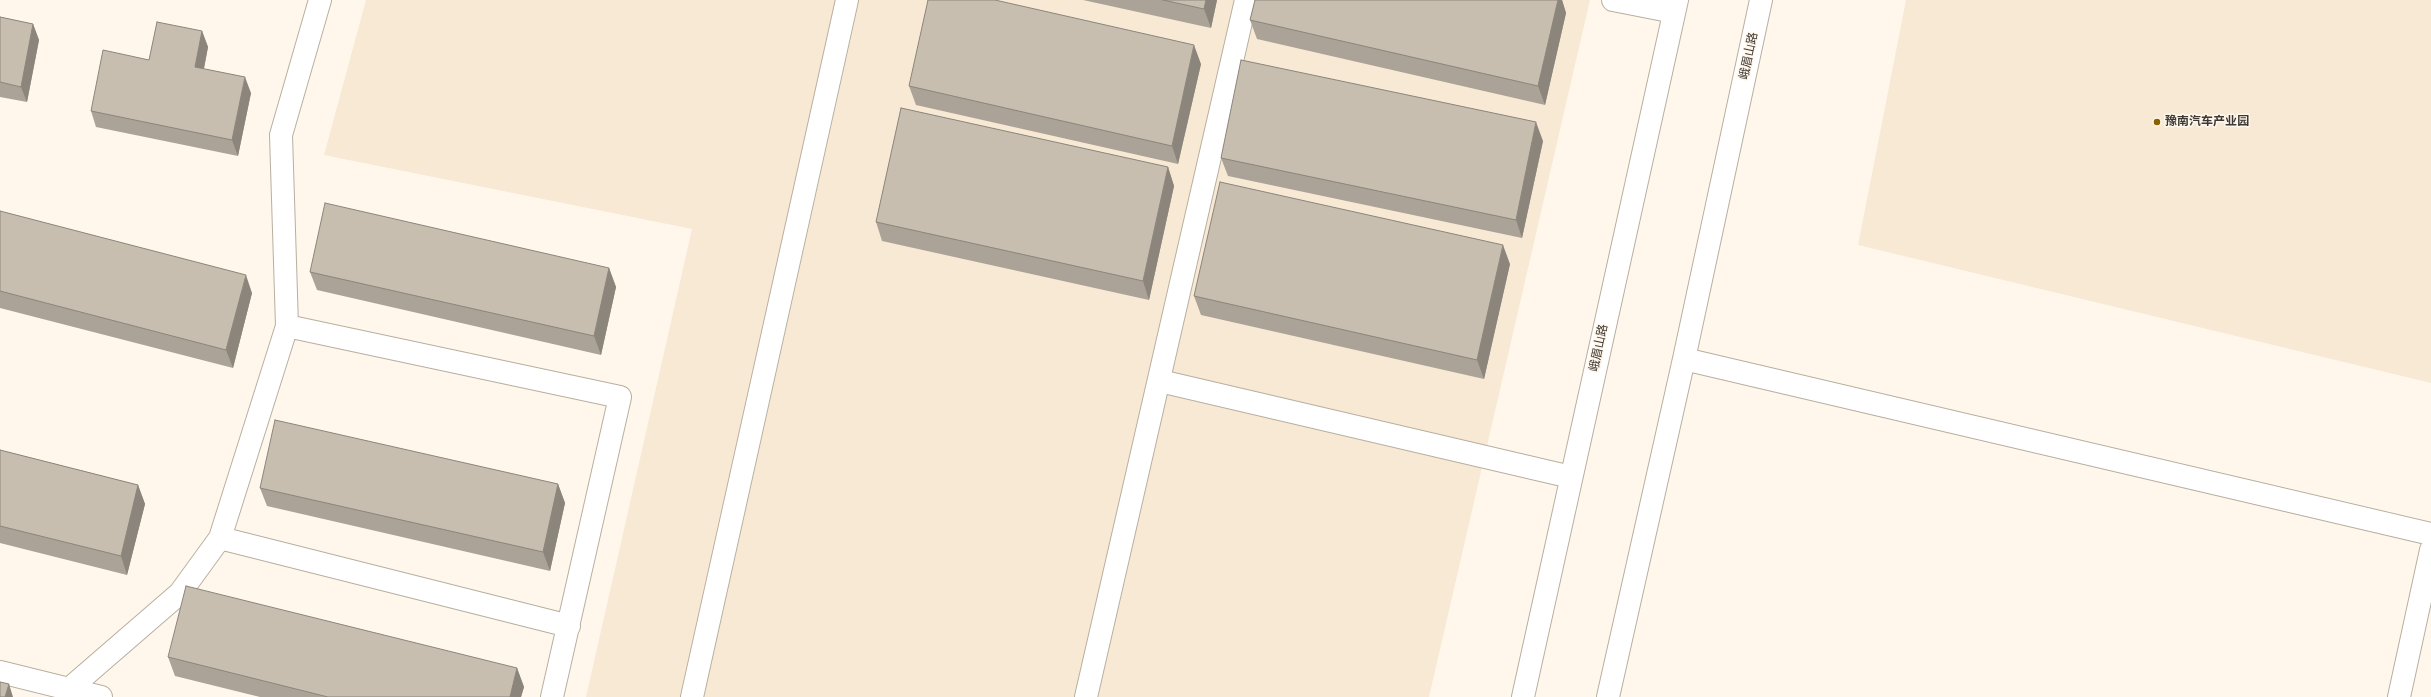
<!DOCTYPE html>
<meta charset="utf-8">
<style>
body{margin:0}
canvas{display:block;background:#fff7ec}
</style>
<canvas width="2431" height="697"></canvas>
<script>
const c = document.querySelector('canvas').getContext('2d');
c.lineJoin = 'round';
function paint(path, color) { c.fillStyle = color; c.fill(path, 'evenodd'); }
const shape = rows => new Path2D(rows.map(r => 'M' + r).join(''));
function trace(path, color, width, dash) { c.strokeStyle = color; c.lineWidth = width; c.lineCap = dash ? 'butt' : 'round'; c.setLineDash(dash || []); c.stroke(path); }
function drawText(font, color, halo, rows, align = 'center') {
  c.font = font + ' "PT Sans","Noto Sans SC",sans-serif'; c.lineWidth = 3; c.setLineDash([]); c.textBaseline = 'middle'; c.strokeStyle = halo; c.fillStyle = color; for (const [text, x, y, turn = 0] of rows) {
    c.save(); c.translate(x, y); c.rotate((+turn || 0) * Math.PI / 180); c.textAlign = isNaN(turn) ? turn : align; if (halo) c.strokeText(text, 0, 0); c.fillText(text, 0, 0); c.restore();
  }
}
const built = shape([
 [366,0,1590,0,1429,697,586,697,692,229,324,155],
 [1906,0,2431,0,2431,383,1858,245]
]);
const minor = shape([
 [1613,0,1674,12],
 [287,326,620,397,552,697],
 [1684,359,2431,534],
 [1160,381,1571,477],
 [220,538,569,626],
 [0,672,101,697],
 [67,697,69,689,180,593,220,538,287,326,281,135,320,0],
 [692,697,847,0],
 [1086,697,1246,0],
 [1523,697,1677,0],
 [1608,697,1684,359,1761,0],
 [2399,697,2431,550]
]);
const wall = shape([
 [1083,0,1217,0,1211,28],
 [1255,0,1562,0,1566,13,1545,105,1257,39,1250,20],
 [0,17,33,24,39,40,27,102,0,97],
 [202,31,208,47,204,69,251,93,238,156,96,127,91,111,149,60],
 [1201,64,1178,164,916,105,909,86],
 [1543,141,1522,238,1228,176,1221,158],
 [1168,167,1174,186,1149,300,882,241,876,222],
 [0,211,252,293,233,368,0,308],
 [1510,264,1484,379,1201,315,1194,296],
 [609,268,616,287,601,355,317,290,310,272],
 [0,450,138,485,145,504,127,575,0,543],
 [558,484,565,503,550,571,267,506,260,488],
 [168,657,517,668,524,687,521,697,260,697,175,676]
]);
const shadedWall = shape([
 [1206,0,1217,0,1211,28,1204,9],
 [1558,0,1562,0,1566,13,1545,105,1538,86],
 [33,24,39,40,27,102,21,87],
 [202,31,208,47,201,83,195,67],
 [1194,45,1201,64,1178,164,1172,146],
 [245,77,251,93,238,156,232,140],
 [1536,122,1543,141,1522,238,1516,220],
 [1168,167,1174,186,1149,300,1143,281],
 [1503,245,1510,264,1484,379,1477,360],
 [609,268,616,287,601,355,594,336],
 [246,275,252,293,233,368,226,350],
 [558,484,565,503,550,571,543,552],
 [138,485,145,504,127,575,121,556],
 [517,668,524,687,521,697,510,697],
 [9,684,13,697,5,697]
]);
const building = shape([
 [928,0,995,0,1194,45,1172,146,909,86,928,0],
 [1163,0,1206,0,1204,9,1163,0],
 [1255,0,1558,0,1538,86,1250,20,1255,0],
 [0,17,33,24,21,87,0,82,0,17],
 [157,22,202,31,195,67,245,77,232,140,91,111,103,50,149,60,157,22],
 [1241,60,1536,122,1516,220,1221,158,1241,60],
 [901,108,1168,167,1143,281,876,222,901,108],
 [1220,182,1503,245,1477,360,1194,296,1220,182],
 [325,203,609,268,594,336,310,272,325,203],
 [0,211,246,275,226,350,0,291,0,211],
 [275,420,558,484,543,552,260,488,275,420],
 [0,450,138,485,121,556,0,526,0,450],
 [186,586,517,668,510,697,328,697,168,657,186,586],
 [0,682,9,684,5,697,0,697,0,682]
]);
const markers = [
 [2157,122,4,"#8b5f02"]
];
const streetNames = [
 ["峨眉山路",1749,56,-78],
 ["峨眉山路",1599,348,-78]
];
const poiNames = [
 ["豫南汽车产业园",2165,122]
];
paint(built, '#f8e9d5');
trace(minor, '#b8afa1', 24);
trace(minor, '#fff', 22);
paint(wall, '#aba397');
paint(shadedWall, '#8b857b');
paint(building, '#c7beb0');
trace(building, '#8b857b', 1);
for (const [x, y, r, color] of markers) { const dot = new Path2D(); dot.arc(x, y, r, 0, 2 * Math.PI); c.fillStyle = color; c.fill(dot); trace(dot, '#fff7ec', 1.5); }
drawText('12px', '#3c3833', '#fff7ec', streetNames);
drawText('bold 12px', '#3c3833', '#fff7ec', poiNames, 'left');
</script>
